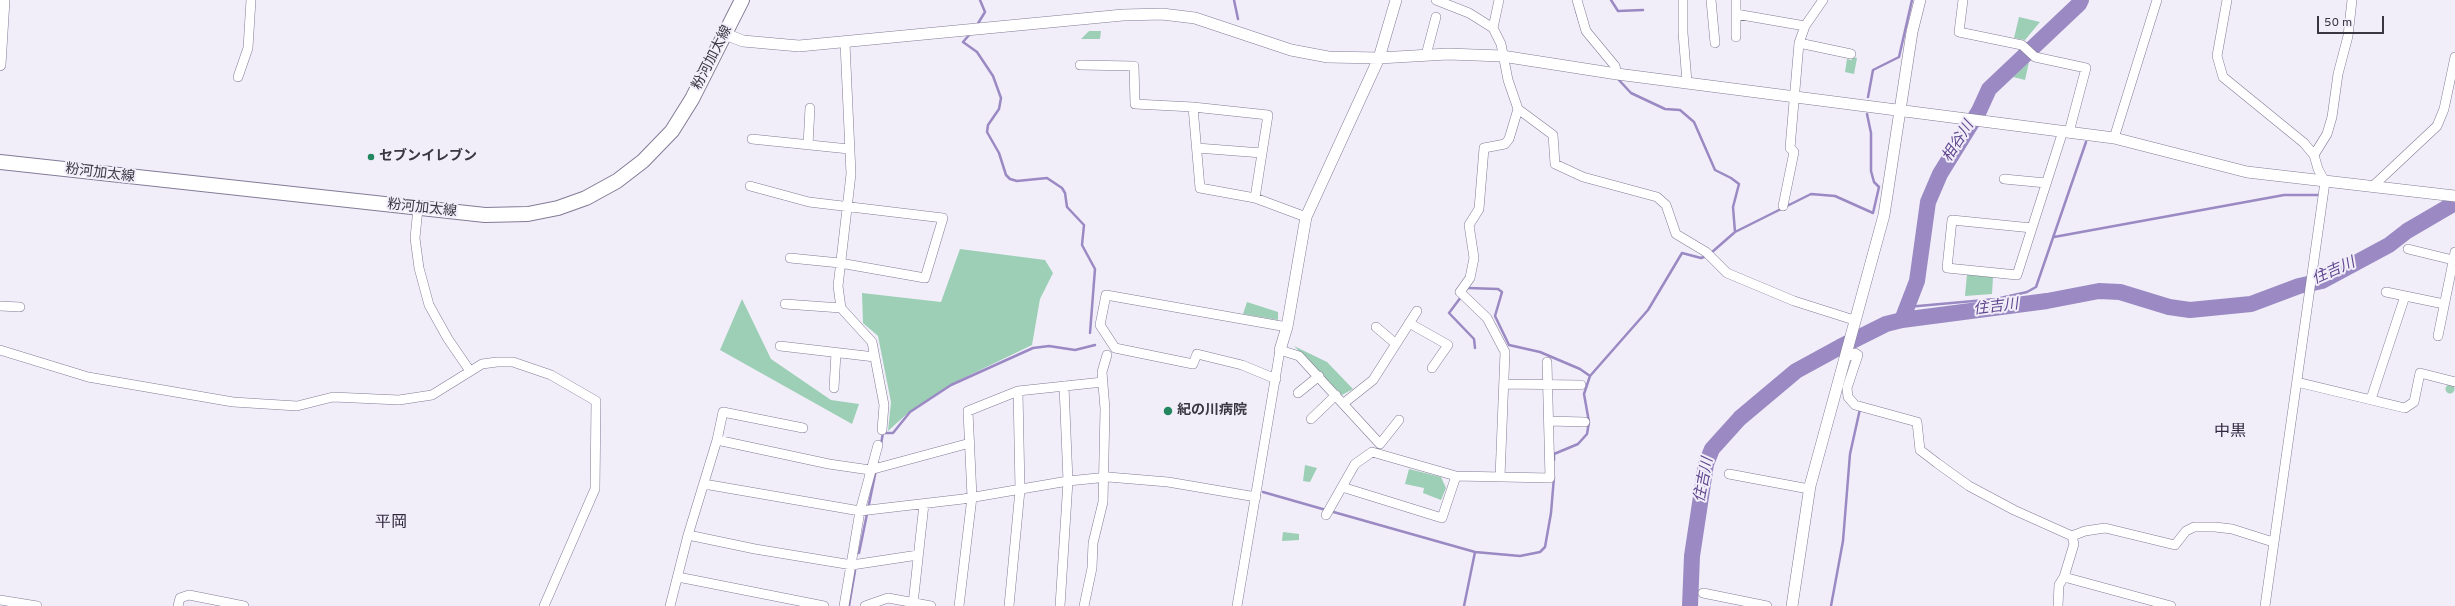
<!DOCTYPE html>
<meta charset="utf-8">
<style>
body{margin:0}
#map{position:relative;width:2455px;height:606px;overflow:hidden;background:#f1eefa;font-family:Overpass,sans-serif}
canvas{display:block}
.scale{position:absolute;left:2317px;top:16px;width:67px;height:18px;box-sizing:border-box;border:2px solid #3a3742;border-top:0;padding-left:5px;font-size:12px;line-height:14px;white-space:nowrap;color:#3a3742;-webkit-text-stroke:3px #f1eefa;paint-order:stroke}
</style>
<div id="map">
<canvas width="2455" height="606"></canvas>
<div class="scale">50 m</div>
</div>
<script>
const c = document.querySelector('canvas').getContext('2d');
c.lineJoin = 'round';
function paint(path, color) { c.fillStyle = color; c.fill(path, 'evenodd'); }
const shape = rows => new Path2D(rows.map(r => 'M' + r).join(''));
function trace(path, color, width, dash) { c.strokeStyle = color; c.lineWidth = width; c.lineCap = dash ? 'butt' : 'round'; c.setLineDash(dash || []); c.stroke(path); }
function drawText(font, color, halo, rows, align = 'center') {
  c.font = font + ' Overpass,"Noto Sans JP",sans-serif'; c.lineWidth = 4; c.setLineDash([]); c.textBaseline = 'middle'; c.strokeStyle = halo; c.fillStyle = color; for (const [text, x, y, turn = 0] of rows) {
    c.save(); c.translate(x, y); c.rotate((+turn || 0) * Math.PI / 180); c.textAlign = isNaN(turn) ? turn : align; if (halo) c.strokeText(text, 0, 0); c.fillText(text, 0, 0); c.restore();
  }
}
const green = shape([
 [2019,17,2040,22,2025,40,2014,38],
 [1089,31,1101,31,1100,39,1081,39],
 [1852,57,1857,58,1854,74,1845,72,1847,59,1852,60],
 [2029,62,2025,80,2013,77],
 [960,249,1045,260,1053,273,1040,299,1032,345,951,384,909,412,888,431,891,402,878,336,863,323,862,293,941,302],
 [1967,274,1993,277,1992,294,1965,296],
 [742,299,771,359,831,400,859,404,852,424,720,350],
 [1247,302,1278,312,1278,320,1243,314],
 [1294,346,1327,362,1353,389,1342,395],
 '2445.5 389a4.5 4.5 0 1 1 9 0a4.5 4.5 0 1 1-9 0Z',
 [1305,465,1317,468,1310,482,1303,481],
 [1409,469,1441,477,1446,488,1441,500,1423,493,1424,488,1405,484],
 [1283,532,1299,534,1299,540,1282,541]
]);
const stream = shape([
 [1234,0,1238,19],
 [1611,0,1618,11,1643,10],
 [1576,10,1583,32],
 [977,25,985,12,980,0],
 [970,34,963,42,977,52,993,76,1001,98,999,109,988,125,987,132,999,153,1006,175,1010,179,1017,181,1047,178,1062,188,1065,193,1067,207,1084,225,1082,245,1095,269,1090,333],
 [1618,79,1631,93,1665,109,1680,110,1694,122,1715,170,1731,178,1739,184,1733,207,1735,232],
 [1868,97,1873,70,1899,57,1912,0],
 [2054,237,2284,195,2319,195],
 [1711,253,1735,232,1811,194,1835,196,1873,213,1879,187,1874,182,1871,171,1871,133,1867,114],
 [1468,288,1498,289,1502,292,1495,316,1509,345,1540,352,1580,369,1590,376],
 [1461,297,1449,313,1474,339,1475,348],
 [1907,307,1996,299,2027,292,2036,287,2086,142],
 [881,444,883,433,893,433,910,412,951,385,1033,348,1049,346,1075,350,1095,345],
 [1554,460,1554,454,1578,444,1587,434,1589,422,1584,394,1590,376,1648,310,1682,253,1701,258,1707,256],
 [1263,492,1326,510],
 [1330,511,1475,552],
 [859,553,876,470],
 [849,606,855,571],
 [1464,606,1475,552,1520,556,1540,552,1545,547,1551,513,1554,477],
 [1831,606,1843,541,1850,454,1860,409]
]);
const river = shape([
 [1902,320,1917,281,1928,202,1940,174,1979,111,1989,89,2079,4,2081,0],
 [1690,606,1692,556,1706,464,1712,449,1740,418,1796,371,1840,347,1886,324,1902,320,2047,301,2099,291,2120,292,2169,307,2190,310,2251,304,2299,286,2322,281,2389,245,2407,231,2455,203]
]);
const minor = shape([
 [1436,0,1469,13,1493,28,1501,44,1508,80,1518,109,1553,135,1555,164,1583,177,1657,197,1666,205,1676,234,1706,252,1727,273,1794,301,1854,320],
 [1577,0,1586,31,1615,66,1617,74],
 [1683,0,1683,33,1687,82],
 [1711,0,1715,43],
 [1736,0,1736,37],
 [1963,0,1959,32,2022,45,2035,57,2086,68,2069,132],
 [2227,0,2217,56,2223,77,2304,143,2314,155,2318,169,2325,182,2265,606],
 [1736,14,1805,26],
 [1493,28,1499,0],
 [845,43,851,174,838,286,841,308,872,342,884,405,882,430],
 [1799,43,1851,54],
 [1426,55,1436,17],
 [1080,65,1134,66,1135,104,1193,107,1268,115,1255,198,1200,188,1193,107],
 [238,77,248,48,251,0],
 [2114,138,2157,0],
 [752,139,849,149],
 [808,145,810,108],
 [1197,148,1262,153],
 [2314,155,2327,134,2332,117,2338,74,2348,36,2352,0],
 [2004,179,2046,183],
 [750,186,809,202,943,218,925,278,840,263,790,258],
 [2372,187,2437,126,2444,109,2455,57],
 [1255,198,1306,217],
 [1783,206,1794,152,1790,148,1799,43,1805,26,1823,0],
 [418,208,415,238,419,268,429,305,448,339,470,371],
 [2032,228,1952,220,1947,268,2017,275,2032,228,2063,131],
 [2408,249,2453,260],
 [2386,292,2444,304],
 [785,304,841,308],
 [0,306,20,307],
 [1409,323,1448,345,1432,368],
 [1376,327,1396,344],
 [2438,336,2455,252],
 [780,346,875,357],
 [0,350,88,377,233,402,297,406,333,397,399,400,432,395,482,364,497,362,513,362,551,375,596,401,595,489,544,606],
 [1845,358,1855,353,1858,355,1847,388,1848,397,1855,405,1917,422,1920,450,1937,463,1969,486,2014,510,2072,536,2074,544,2064,577,2171,606],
 [1276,379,1242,365,1197,354,1193,364,1115,348,1100,325,1106,295,1287,327],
 [2297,382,2405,408,2414,402,2420,373,2455,382],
 [1504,384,1581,385],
 [834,388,836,353],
 [1298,393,1319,376],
 [2371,399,2405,296],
 [1344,403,1373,380,1417,311],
 [1311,419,1336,395],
 [1549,421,1585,422],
 [717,440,723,412,803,428],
 [1729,474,1809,489],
 [1500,477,1505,352,1487,318,1460,292,1470,278,1474,258,1469,225,1479,209,1484,148,1505,144,1509,139,1518,109],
 [704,484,860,511,963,499,1068,481,1108,477,1168,482,1256,497],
 [1342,487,1442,518,1456,476],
 [1326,515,1355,464,1372,452,1456,476,1550,478,1547,362],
 [688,535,755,549,852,565,918,555],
 [2072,536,2085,531,2105,528,2175,545,2186,531,2194,527,2215,527,2232,529,2273,542],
 [678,577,824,606],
 [1703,593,1767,606],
 [0,600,37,606],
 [913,604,924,504],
 [178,606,180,598,189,595,244,606],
 [670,606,688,535,717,440,829,464,870,470,970,443],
 [844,606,860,511,878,445],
 [865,606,888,598,931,606],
 [959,606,972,497,968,411,1018,391],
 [1009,606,1020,490,1018,391,1103,382],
 [1060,606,1068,481,1064,386],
 [1084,606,1092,568,1093,543,1103,502,1105,409,1102,372,1107,355],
 [1237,606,1280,350,1299,356,1380,444,1399,420],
 [2058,606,2059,585,2064,577]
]);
const tertiary = shape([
 [725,34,743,41,799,46,1123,15,1162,14,1195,18,1291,50,1328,57,1379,58,1448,54,1502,56,1617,74,2114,138,2247,172,2455,196],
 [0,65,4,0],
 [1280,350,1287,327,1306,217,1379,58,1396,0],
 [1792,606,1810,486,1884,215,1912,32,1920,0]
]);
const primary = shape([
 [0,162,485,215,528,214,558,208,586,198,617,181,643,161,672,131,692,99,742,0]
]);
const markers = [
 [371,157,4,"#24865f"],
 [1168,411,5,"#24865f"]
];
const streetNames = [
 ["粉河加太線",713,58,-63],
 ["粉河加太線",100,174,7],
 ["粉河加太線",422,209,6]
];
const poiNames = [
 ["セブンイレブン",379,157],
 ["紀の川病院",1177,411]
];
const waterNames = [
 ["相谷川",1959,142,-58],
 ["住吉川",2334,272,-24],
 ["住吉川",1996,308,-7],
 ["住吉川",1705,480,-79]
];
const quarterNames = [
 ["中黒",2230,433],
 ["平岡",391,524]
];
paint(green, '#9ccfb5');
trace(stream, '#9a89c2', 2.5);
trace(river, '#9a89c2', 16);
trace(minor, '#837b96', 10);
trace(tertiary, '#837b96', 12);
trace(primary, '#837b96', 16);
trace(minor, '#fff', 9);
trace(tertiary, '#fff', 11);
trace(primary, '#fff', 14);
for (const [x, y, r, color] of markers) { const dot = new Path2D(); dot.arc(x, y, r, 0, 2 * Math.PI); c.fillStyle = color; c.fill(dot); trace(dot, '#f1eefa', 1.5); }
drawText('14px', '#3a3742', '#f1eefa', streetNames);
drawText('bold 14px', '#3a3742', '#f1eefa', poiNames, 'left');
drawText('italic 15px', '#60468e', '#f1eefa', waterNames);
drawText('16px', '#302940', '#f1eefa', quarterNames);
</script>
